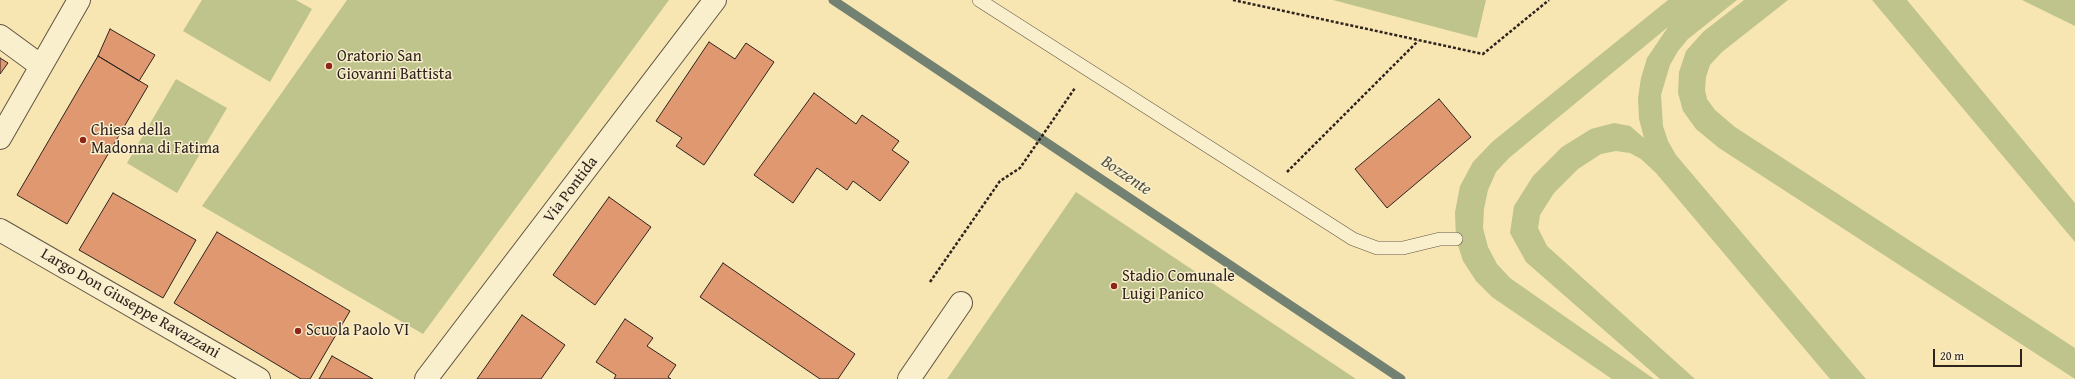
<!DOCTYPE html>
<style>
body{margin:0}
#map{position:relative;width:2075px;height:379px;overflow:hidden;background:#f7e6b2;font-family:"Gentium Book Plus",serif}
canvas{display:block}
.scale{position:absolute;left:1933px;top:349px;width:89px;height:18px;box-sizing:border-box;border:2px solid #2f231e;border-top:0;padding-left:5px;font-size:12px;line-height:14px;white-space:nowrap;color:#2f231e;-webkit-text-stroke:3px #faefcd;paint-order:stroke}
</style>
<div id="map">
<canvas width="2075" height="379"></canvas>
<div class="scale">20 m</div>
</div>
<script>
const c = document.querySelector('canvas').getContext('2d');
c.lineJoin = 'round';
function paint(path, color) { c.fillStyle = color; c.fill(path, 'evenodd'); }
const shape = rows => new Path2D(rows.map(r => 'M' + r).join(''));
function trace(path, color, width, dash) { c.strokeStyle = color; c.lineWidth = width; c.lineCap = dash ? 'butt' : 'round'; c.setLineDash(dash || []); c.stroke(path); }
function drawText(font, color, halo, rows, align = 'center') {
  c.font = font + ' "Gentium Book Plus",serif'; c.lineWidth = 3; c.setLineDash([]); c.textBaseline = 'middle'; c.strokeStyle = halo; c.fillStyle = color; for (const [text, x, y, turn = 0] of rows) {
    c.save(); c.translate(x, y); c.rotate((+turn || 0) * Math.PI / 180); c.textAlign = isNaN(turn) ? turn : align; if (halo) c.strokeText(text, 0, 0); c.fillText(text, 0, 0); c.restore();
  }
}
const green = shape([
 [202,0,296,0,312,9,270,82,183,31],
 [347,0,669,0,423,334,202,206],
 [1333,0,1486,0,1477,38],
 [1668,0,1737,0,1688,39,1678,51,1670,65,1661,95,1663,126,1668,141,1676,155,1866,379,1830,379,1656,173,1641,159,1630,153,1616,151,1601,154,1578,169,1554,193,1540,215,1538,228,1547,246,1695,379,1660,379,1526,262,1510,233,1514,206,1533,176,1562,147,1591,129,1614,123,1630,126,1644,138,1639,119,1638,98,1641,78,1647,58,1668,27,1509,158,1496,172,1488,190,1484,209,1483,228,1488,247,1497,264,1510,278,1654,379,1612,379,1492,297,1476,281,1463,261,1456,239,1455,212,1460,186,1473,162,1492,142],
 [1744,0,1788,0,1722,52,1710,65,1706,77,1705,90,1707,99,1715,110,1735,127,2075,348,2075,379,1719,148,1696,129,1683,111,1678,93,1679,72,1686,51,1703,32],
 [1872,0,1907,0,2075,203,2075,242],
 [2022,0,2075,0,2075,26],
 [176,79,227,108,177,193,127,163],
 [1076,192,1356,379,947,379]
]);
const stream = shape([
 [833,0,1401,379]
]);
const building = shape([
 [110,29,155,55,139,81,98,56,110,29],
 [709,42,735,59,746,43,774,62,704,165,676,146,682,138,656,121,709,42],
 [98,56,148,86,67,224,17,195,98,56],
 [0,58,8,63,0,74,0,58],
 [814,93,856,124,862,115,899,141,892,150,909,162,880,201,853,181,847,190,817,168,793,203,754,175,814,93],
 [1439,99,1471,137,1387,208,1355,169,1439,99],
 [113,193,196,240,163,298,79,250,113,193],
 [609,197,651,227,595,305,553,275,609,197],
 [217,232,350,311,310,379,301,379,174,303,217,232],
 [723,263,855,354,838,379,820,379,700,297,723,263],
 [522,315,565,345,541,379,477,379,522,315],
 [625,319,653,338,647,346,676,365,668,377,671,379,614,379,616,375,596,362,625,319],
 [332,356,373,379,319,379,332,356]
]);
const path = shape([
 [1233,0,1483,54,1549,0],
 [1287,172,1418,41],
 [930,282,1000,181,1020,168,1075,88]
]);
const lane = shape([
 [979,0,1353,239,1377,248,1403,248,1440,239,1456,239]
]);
const street = shape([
 [0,36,41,66],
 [0,138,79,0],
 [0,230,259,379],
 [426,379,715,0],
 [909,379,961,303]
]);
const markers = [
 [329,66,4,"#8f2418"],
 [83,140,4,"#8f2418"],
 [1114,286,4,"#8f2418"],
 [298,331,4,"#8f2418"]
];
const poiNames = [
 ["Oratorio San",337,57],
 ["Giovanni Battista",337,75],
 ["Chiesa della",91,131],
 ["Madonna di Fatima",91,149],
 ["Stadio Comunale",1122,277],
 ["Luigi Panico",1122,295],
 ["Scuola Paolo VI",306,331]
];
const streetNames = [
 ["Via Pontida",571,190,-53],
 ["Largo Don Giuseppe Ravazzani",130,304,30]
];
const waterNames = [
 ["Bozzente",1126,176,34]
];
paint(green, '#bec48c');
trace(stream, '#728171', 9);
paint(building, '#e09870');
trace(building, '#2f231e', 1);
trace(lane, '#615443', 14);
trace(street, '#615443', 24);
trace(path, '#2f231e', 2.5, [3, 2]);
trace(lane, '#faefcd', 13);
trace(street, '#faefcd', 22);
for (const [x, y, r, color] of markers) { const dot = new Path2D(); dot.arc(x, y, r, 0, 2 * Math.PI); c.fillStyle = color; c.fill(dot); trace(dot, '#faefcd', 1.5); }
drawText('16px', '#2f231e', '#faefcd', poiNames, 'left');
drawText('16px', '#2f231e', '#faefcd', streetNames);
drawText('italic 17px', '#505247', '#faefcd', waterNames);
</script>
